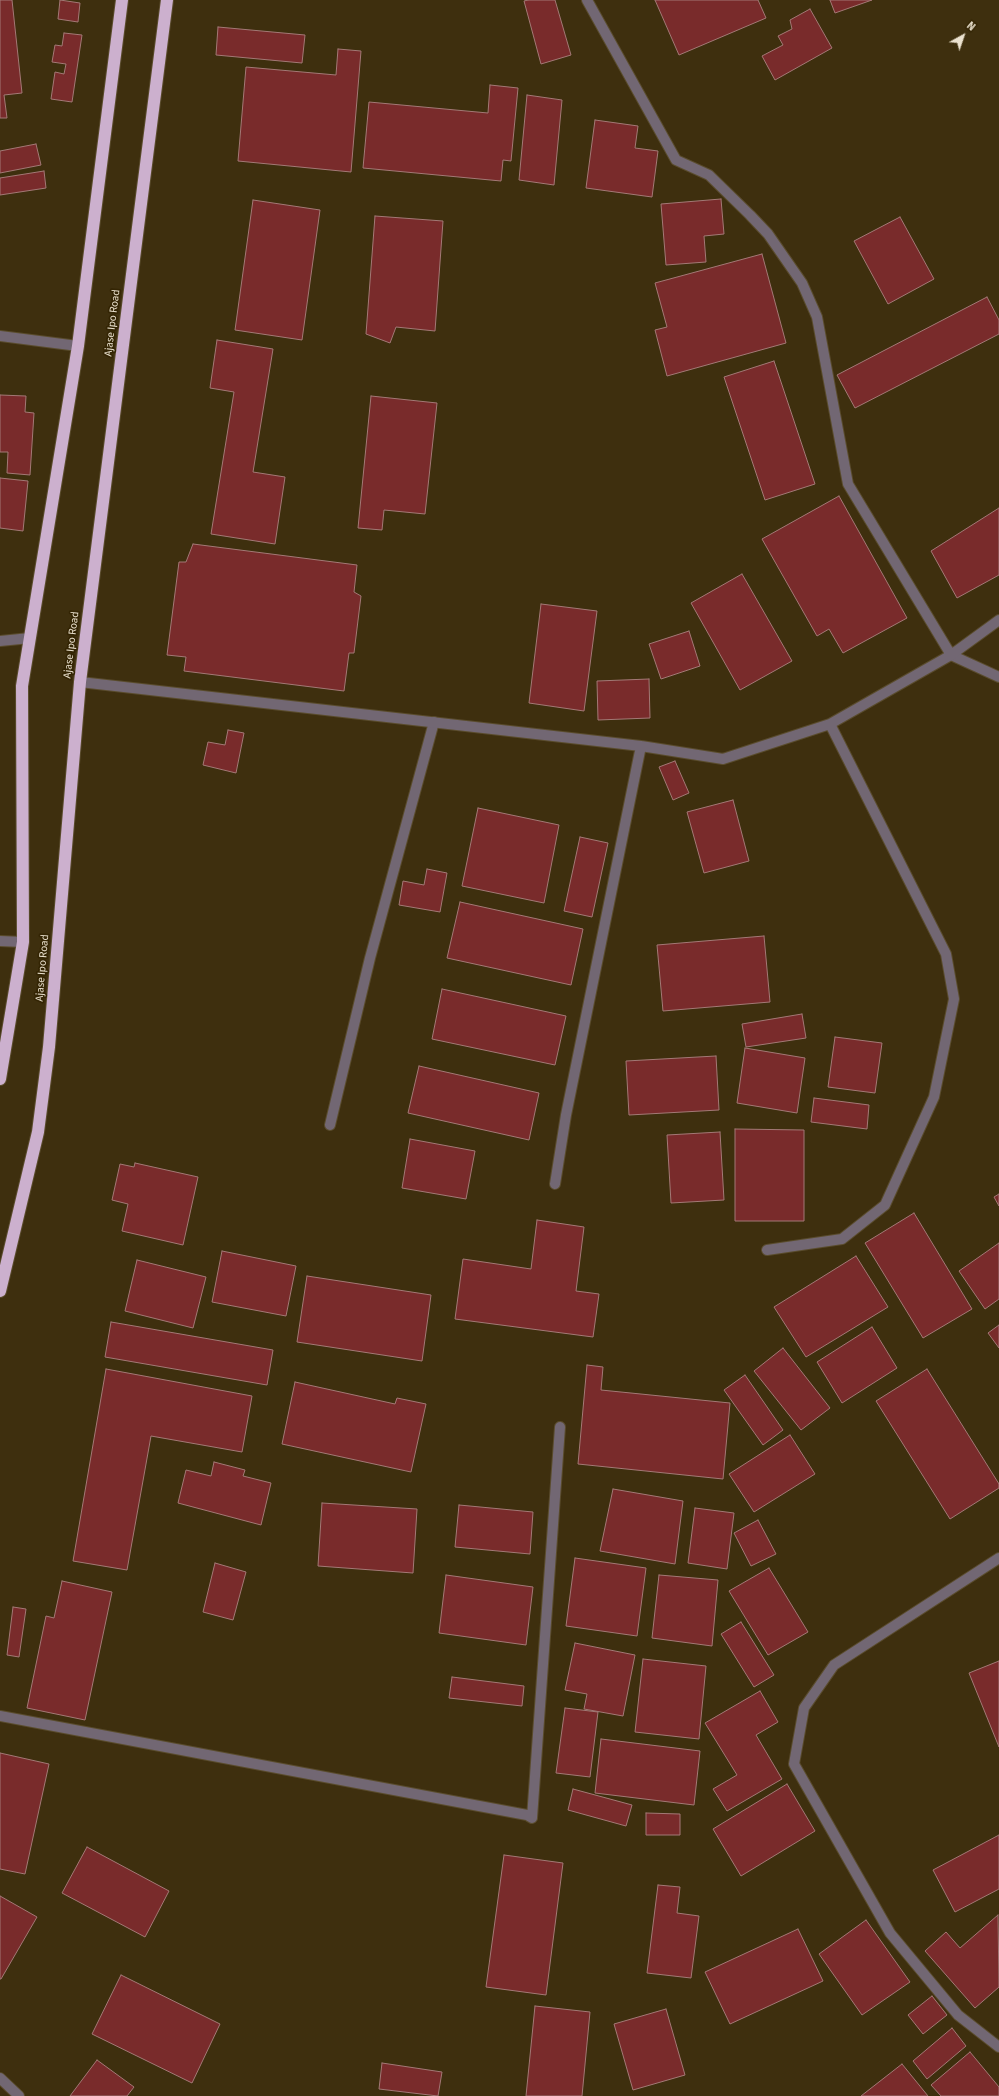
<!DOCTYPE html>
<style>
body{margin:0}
#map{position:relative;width:999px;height:2096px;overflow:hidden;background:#3e2f0e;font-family:"Source Sans 3",sans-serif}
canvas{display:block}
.north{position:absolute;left:943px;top:16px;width:40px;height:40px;-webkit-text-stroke:3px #342504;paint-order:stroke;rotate:40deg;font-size:11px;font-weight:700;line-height:16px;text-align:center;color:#ebe2cf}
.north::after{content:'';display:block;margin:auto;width:14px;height:18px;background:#ebe2cf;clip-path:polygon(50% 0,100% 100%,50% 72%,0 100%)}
</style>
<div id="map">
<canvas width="999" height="2096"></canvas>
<div class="north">N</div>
</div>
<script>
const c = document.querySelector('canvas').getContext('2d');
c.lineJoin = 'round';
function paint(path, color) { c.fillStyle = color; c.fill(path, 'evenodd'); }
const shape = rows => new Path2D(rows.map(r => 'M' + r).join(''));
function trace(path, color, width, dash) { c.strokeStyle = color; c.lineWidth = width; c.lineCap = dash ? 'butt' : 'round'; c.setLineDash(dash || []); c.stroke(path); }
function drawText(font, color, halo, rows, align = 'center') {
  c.font = font + ' "Source Sans 3",sans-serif'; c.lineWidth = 3.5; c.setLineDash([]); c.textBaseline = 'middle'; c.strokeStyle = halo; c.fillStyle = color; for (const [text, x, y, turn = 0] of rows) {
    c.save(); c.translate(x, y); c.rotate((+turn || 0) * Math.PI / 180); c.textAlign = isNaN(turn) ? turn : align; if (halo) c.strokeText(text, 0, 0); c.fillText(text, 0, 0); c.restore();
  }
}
const building = shape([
 [0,0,12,0,22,93,4,95,7,118,0,118,0,0],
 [60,0,80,3,78,22,58,19,60,0],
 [528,0,555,0,571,55,541,64,524,1,528,0],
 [655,0,758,0,766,18,679,55,655,0],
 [830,0,872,0,835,13,830,0],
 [810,9,832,48,775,80,762,56,783,45,778,36,792,29,790,20,810,9],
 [218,27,305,35,302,63,216,55,218,27],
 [64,33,82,35,72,102,51,99,55,72,64,74,66,64,52,62,55,45,62,46,64,33],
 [338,49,361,51,351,172,238,161,246,67,336,75,338,49],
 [490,85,518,88,511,161,503,160,501,181,363,168,369,102,488,113,490,85],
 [527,95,562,100,554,185,519,180,527,95],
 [595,120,638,126,635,148,658,151,652,197,586,188,595,120],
 [36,144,41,165,0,173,0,151,36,144],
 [44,171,46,188,0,195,0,178,44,171],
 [721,199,724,234,704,236,706,262,666,265,661,204,721,199],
 [253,200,320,210,302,340,235,330,253,200],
 [375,216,443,221,435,331,396,327,390,343,366,334,375,216],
 [900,217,934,279,888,304,854,241,900,217],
 [762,254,786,343,667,376,655,330,667,327,655,283,762,254],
 [987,297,999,320,999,334,855,408,837,375,987,297],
 [217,340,273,349,253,472,285,477,275,544,211,534,234,392,210,388,217,340],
 [774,361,815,484,765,500,724,377,774,361],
 [0,395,26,396,25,412,34,413,30,475,7,473,8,452,0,452,0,395],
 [371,396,437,403,425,514,384,510,382,530,358,528,371,396],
 [0,478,28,481,23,531,0,528,0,478],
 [839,496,907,618,843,653,829,629,817,636,762,539,839,496],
 [999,508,999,575,957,598,931,551,999,508],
 [193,544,357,565,354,592,361,596,354,653,349,653,344,691,184,671,186,657,167,655,179,562,186,562,193,544],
 [742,574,792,661,740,690,691,603,742,574],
 [541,604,597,611,584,711,529,703,541,604],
 [689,631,700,666,661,679,649,644,689,631],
 [649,679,650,718,598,720,597,681,649,679],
 [228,730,244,733,236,773,203,765,208,742,225,745,228,730],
 [675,761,689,793,673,800,659,767,675,761],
 [733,800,749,861,704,873,687,812,733,800],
 [478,808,559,825,544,903,462,886,478,808],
 [580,837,608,843,592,917,564,911,580,837],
 [427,869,447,873,440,912,399,905,403,881,424,885,427,869],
 [460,902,583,929,571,985,447,958,460,902],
 [764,936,770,1002,663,1011,657,945,764,936],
 [442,989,566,1016,555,1065,432,1039,442,989],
 [802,1014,806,1038,746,1047,742,1024,802,1014],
 [835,1037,882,1043,875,1093,828,1087,835,1037],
 [745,1048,805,1058,797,1113,737,1103,745,1048],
 [716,1056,719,1110,629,1115,626,1061,716,1056],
 [419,1066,539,1093,529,1140,408,1113,419,1066],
 [814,1098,869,1105,867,1129,811,1122,814,1098],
 [735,1129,804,1130,804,1221,735,1221,735,1129],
 [720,1132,724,1200,671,1203,667,1135,720,1132],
 [410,1139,475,1151,466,1199,402,1188,410,1139],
 [135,1163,198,1177,183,1245,122,1231,128,1204,112,1200,120,1164,134,1167,135,1163],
 [999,1194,999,1206,994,1197,999,1194],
 [914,1213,972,1309,923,1338,865,1243,914,1213],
 [537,1220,584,1227,576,1291,599,1294,593,1337,455,1319,463,1259,531,1269,537,1220],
 [999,1243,999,1299,985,1309,959,1271,999,1243],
 [222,1251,296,1266,286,1316,212,1302,222,1251],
 [856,1256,888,1307,806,1357,774,1307,856,1256],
 [137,1260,206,1277,193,1328,125,1311,137,1260],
 [307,1276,431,1295,422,1361,297,1342,307,1276],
 [111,1322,273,1350,267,1385,105,1357,111,1322],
 [999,1325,999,1348,988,1333,999,1325],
 [872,1327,897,1368,842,1403,817,1362,872,1327],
 [783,1348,830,1408,801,1430,754,1371,783,1348],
 [587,1365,603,1367,601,1390,730,1403,723,1479,578,1464,587,1365],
 [106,1369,252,1396,242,1452,151,1436,127,1570,73,1561,106,1369],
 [927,1369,999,1484,999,1488,950,1519,876,1401,927,1369],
 [745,1375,783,1430,763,1445,724,1390,745,1375],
 [295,1382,395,1404,397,1398,426,1404,411,1472,282,1444,295,1382],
 [790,1435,815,1474,754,1512,729,1474,790,1435],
 [214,1462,245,1470,243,1476,271,1483,261,1525,178,1503,186,1470,211,1476,214,1462],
 [613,1489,683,1501,675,1564,600,1551,613,1489],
 [322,1503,417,1509,413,1573,318,1566,322,1503],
 [459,1505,533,1512,530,1554,455,1547,459,1505],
 [695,1508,734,1513,727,1569,688,1563,695,1508],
 [758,1520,776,1554,751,1566,734,1533,758,1520],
 [575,1558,646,1568,637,1636,566,1626,575,1558],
 [215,1563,246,1572,233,1620,203,1612,215,1563],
 [769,1568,808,1632,768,1655,729,1591,769,1568],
 [446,1575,533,1587,526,1645,439,1633,446,1575],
 [659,1575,718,1580,712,1646,652,1638,659,1575],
 [62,1581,112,1592,85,1720,27,1708,46,1616,54,1618,62,1581],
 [13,1607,26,1609,19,1657,7,1655,13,1607],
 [741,1622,774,1675,754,1687,721,1634,741,1622],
 [575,1643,635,1655,623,1716,584,1709,587,1694,565,1690,575,1643],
 [643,1659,706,1666,699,1739,635,1732,643,1659],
 [999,1661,999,1747,969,1673,999,1661],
 [452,1677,524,1686,522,1706,449,1698,452,1677],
 [760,1691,778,1722,756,1735,782,1779,727,1811,713,1789,737,1775,705,1723,760,1691],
 [565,1708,598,1712,590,1777,556,1773,565,1708],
 [601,1739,700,1751,694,1805,595,1793,601,1739],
 [0,1753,49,1764,25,1874,0,1869,0,1753],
 [787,1784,815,1831,741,1876,713,1829,787,1784],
 [573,1789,632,1805,626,1826,568,1810,573,1789],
 [646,1813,680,1814,680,1835,646,1835,646,1813],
 [999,1835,999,1889,955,1912,933,1870,999,1835],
 [87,1847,169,1891,145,1937,62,1893,87,1847],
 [504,1855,563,1863,546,1995,486,1987,504,1855],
 [658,1885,680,1887,677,1913,699,1916,691,1978,647,1973,658,1885],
 [0,1896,37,1917,1,1979,0,1979,0,1896],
 [998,1915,999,1987,975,2008,925,1951,946,1932,960,1948,998,1915],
 [866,1920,910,1982,862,2015,819,1954,866,1920],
 [798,1929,823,1981,730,2024,705,1972,798,1929],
 [121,1975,220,2024,192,2083,92,2034,121,1975],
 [932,1996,947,2015,923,2034,908,2015,932,1996],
 [535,2006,590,2012,582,2096,526,2096,535,2006],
 [666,2009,685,2075,633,2090,614,2024,666,2009],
 [952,2028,966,2046,927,2079,913,2061,952,2028],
 [970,2052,999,2087,999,2096,941,2096,931,2085,970,2052],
 [97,2060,134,2087,127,2096,70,2096,97,2060],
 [382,2063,442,2072,438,2096,379,2089,382,2063],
 [902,2064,928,2096,861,2096,902,2064]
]);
const lane = shape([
 [0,641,30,638],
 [951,655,999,677],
 [0,941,23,942],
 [330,1125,370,958,434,722]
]);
const street = shape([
 [587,0,676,160,709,175,750,215,768,234,802,283,817,317,848,484,951,655],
 [0,336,78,346],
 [80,682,641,746,723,759,830,724,951,655,999,620],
 [555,1184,566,1115,641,746],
 [767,1250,842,1239,885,1205,934,1097,954,999,946,954,830,724],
 [999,1558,834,1665,804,1708,794,1764,890,1933,958,2015,999,2047],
 [0,1716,527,1815,532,1818,560,1427],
 [0,2078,19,2096]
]);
const highway = shape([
 [0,1079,23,942,22,686,78,346,122,0],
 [0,1291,38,1132,49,1047,80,682,167,0]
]);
const streetNames = [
 ["Ajase Ipo Road",113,323,-83],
 ["Ajase Ipo Road",72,645,-83],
 ["Ajase Ipo Road",43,968,-85]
];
paint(building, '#792b2b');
trace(building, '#a37976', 1);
trace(lane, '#5a4c2d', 12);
trace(street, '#5a4c2d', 12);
trace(highway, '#5a4c2d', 14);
trace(lane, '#726773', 10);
trace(street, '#726773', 10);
trace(highway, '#ccb0ce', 12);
drawText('11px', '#ebe2cf', '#342504', streetNames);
</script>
